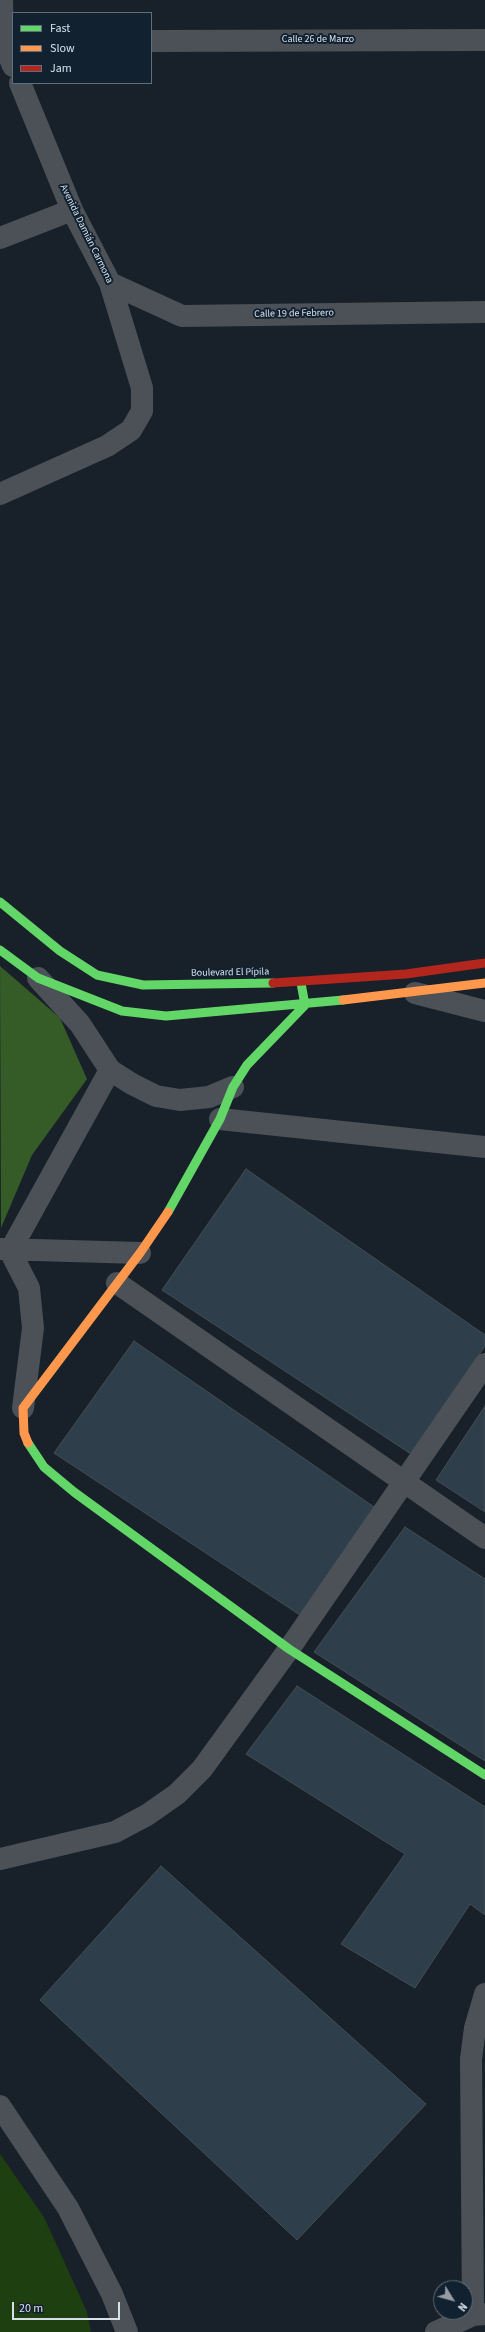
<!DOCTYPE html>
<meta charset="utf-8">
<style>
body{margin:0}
#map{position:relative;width:485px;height:2332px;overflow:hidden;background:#182129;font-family:"Source Sans 3",sans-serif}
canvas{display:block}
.legend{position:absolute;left:12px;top:12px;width:140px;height:72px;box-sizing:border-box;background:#12212f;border:1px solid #606d7a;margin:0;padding:5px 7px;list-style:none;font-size:12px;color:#d6e0ea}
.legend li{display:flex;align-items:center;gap:8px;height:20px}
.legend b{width:20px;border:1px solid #606d7a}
.north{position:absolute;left:433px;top:2280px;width:40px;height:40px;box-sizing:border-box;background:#12212f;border:1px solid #606d7a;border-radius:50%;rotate:127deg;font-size:11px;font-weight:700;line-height:16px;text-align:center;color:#d6e0ea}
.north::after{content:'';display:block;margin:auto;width:14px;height:18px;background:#949da6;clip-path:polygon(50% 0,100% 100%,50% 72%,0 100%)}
.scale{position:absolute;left:12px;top:2302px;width:108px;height:18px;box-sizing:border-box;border:2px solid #d6e0ea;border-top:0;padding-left:5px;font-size:12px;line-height:14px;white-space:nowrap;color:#d6e0ea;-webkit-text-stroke:3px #12212f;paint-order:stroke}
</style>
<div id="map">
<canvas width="485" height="2332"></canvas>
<ul class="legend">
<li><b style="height:5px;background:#63d668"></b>Fast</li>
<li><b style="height:5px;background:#ff974d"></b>Slow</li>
<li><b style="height:5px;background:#b3261e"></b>Jam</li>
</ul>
<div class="north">N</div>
<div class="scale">20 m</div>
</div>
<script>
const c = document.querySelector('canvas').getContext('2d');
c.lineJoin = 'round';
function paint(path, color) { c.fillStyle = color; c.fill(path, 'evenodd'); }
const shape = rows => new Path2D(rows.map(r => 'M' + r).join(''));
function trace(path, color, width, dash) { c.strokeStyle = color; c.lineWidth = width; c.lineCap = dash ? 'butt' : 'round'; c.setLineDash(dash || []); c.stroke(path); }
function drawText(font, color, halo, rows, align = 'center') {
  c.font = font + ' "Source Sans 3",sans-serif'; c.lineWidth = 4; c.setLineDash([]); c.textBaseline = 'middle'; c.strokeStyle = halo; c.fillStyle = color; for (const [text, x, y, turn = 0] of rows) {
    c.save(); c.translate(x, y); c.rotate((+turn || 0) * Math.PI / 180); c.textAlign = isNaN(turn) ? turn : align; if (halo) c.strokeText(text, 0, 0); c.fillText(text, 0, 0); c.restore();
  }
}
const green = shape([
 [0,2154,44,2217,87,2312,91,2332,0,2332]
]);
const forest = shape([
 [0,966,60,1018,87,1079,32,1155,1,1228]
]);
const building = shape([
 [246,1169,485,1335,485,1346,411,1454,162,1290,246,1169],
 [134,1341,377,1509,303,1617,54,1453,134,1341],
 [485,1406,485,1512,436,1480,485,1406],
 [405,1527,485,1579,485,1761,314,1652,405,1527],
 [297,1686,485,1807,485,1915,470,1904,415,1988,341,1944,405,1854,246,1754,297,1686],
 [161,1866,426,2104,297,2240,40,2000,161,1866]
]);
const street = shape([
 [2,0,3,41,13,66],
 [151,41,485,40],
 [0,238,72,210],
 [110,283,182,316,485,312],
 [0,494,107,446,131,430,142,411,142,388,110,283,72,210,20,83],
 [38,978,80,1024,110,1070,132,1084,156,1096,180,1100,209,1097,233,1087],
 [415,993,485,1011],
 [220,1119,485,1147],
 [0,1249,140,1253],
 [117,1283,485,1538],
 [23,1408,33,1328,29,1288,10,1251,110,1070],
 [0,1859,115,1832,147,1815,177,1794,202,1769,289,1649,485,1364],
 [0,2106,68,2208,112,2294,127,2332],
 [473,2315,471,2059,475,2028,485,1994],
 [436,2332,473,2315,485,2314]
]);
const fast = shape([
 [0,902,60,951,97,975,143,985,273,983],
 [0,950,38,978,122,1011,166,1016,343,1000],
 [168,1212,220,1119,233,1087,247,1065,305,1005,301,983],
 [28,1443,44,1467,74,1492,289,1649,485,1775]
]);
const slow = shape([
 [343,1000,485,983],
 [28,1443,24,1433,23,1408,140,1253,168,1212]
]);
const jam = shape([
 [273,983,406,974,485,963]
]);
const streetNames = [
 ["Calle 26 de Marzo",318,40],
 ["Avenida Damián Carmona",86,234,64],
 ["Calle 19 de Febrero",294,314,-1],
 ["Boulevard El Pípila",230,973,-1]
];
paint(green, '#1e3f10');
paint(forest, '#355b27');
paint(building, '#2e3e4a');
trace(building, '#454d54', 1);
trace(street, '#4b5157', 22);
trace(fast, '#63d668', 9);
trace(slow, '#ff974d', 9);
trace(jam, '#b3261e', 9);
drawText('10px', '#d6e0ea', '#12212f', streetNames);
</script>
